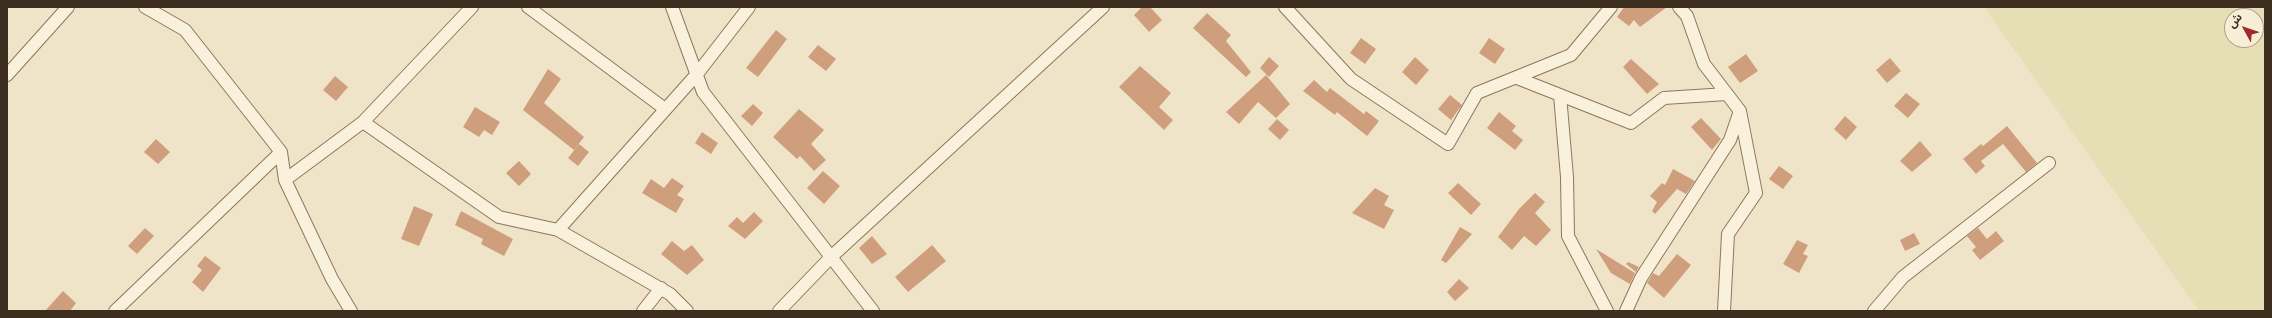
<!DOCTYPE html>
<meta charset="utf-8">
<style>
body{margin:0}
#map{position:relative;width:2272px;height:318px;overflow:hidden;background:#f0e4c8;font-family:"Roboto Serif","Noto Sans Arabic",serif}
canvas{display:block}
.frame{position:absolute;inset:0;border:8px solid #3d2e20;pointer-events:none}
.north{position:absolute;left:2224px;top:8px;width:40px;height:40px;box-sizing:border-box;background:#f7eed8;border:1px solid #ada18e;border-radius:50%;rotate:310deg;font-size:11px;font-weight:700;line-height:16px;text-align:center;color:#3d2e20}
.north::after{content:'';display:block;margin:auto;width:14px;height:18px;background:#9e2a2b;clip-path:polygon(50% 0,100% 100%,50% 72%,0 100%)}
</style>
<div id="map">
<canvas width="2272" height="318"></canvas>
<div class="frame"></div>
<div class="north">ش</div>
</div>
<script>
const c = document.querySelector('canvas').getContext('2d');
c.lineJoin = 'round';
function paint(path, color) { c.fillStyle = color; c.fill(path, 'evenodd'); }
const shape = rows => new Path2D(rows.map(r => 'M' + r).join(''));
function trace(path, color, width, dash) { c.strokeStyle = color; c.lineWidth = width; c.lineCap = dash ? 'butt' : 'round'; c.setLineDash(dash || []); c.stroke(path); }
const farmland = shape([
 [1984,7,2265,7,2265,311,2199,311],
 [2232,16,2256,16,2256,40,2232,40]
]);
const building = shape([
 [1142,7,1150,7,1162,20,1149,32,1134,15],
 [1624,7,1667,7,1640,27,1634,20,1629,26,1617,17],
 [1207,13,1231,35,1226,41,1251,72,1246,77,1193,28],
 [776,30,787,39,758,77,746,68],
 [1361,38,1376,49,1365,64,1350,53],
 [1489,38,1505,49,1495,64,1479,53],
 [818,45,836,59,826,71,808,57],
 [1746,54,1758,71,1740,83,1728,67],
 [1269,57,1279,66,1269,77,1260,68],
 [1415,57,1429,70,1416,85,1402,72],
 [1890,58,1901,71,1887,83,1876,70],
 [1631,59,1659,84,1647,94,1623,67],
 [1140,66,1171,93,1159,107,1173,120,1164,130,1119,87],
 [548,69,561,79,544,103,584,137,574,150,523,110],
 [1266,75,1290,104,1276,118,1258,102,1239,124,1226,112],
 [335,76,348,87,336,101,323,90],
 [1314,80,1327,92,1330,88,1364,114,1366,111,1379,121,1367,136,1337,112,1335,115,1303,91],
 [1906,93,1920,104,1908,118,1894,106],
 [1450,95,1462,105,1451,120,1438,109],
 [753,104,763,113,752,126,741,116],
 [475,107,500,122,492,135,484,130,479,137,463,127],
 [799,109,824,130,811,144,826,160,814,171,800,156,797,159,773,137],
 [1499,112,1516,126,1512,131,1523,140,1515,150,1487,128],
 [1845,116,1857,127,1846,140,1834,129],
 [1701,118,1721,139,1712,150,1691,127],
 [1277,119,1289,130,1280,140,1268,129],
 [2007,126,2037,163,2026,172,2003,144,1981,161,1985,166,1976,174,1963,159,1981,144,1983,146],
 [702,132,718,143,711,154,695,143],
 [156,139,170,152,158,164,144,152],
 [1920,141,1932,155,1912,172,1900,161],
 [579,144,589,152,578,166,568,158],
 [519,161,531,174,519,186,506,173],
 [1779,166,1793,176,1783,189,1769,179],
 [1673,169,1695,181,1686,194,1677,189,1655,214,1652,211,1657,202,1650,196,1662,183,1665,185],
 [823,171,840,186,824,204,807,188],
 [672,178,684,186,677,195,684,199,676,213,642,193,651,179,664,188],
 [1458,183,1481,204,1471,215,1448,193],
 [1375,188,1389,196,1384,205,1394,210,1384,229,1352,213],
 [1535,193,1545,202,1535,213,1551,230,1536,246,1524,236,1512,250,1498,237,1519,209],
 [414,206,433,214,419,246,401,239],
 [461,211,513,239,504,256,481,244,483,239,455,225],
 [754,212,763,221,745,239,728,226,737,217,743,223],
 [1460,227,1472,234,1446,263,1441,260],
 [145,228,154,236,137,254,128,246],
 [1978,228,1987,239,1996,231,2004,241,1980,260,1972,250,1976,247,1967,236],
 [1914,233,1920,244,1905,251,1900,240],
 [872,236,887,254,872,264,859,248],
 [1797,240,1808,245,1803,254,1808,256,1799,273,1783,264],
 [672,241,684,251,692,245,704,260,687,275,661,254],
 [932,245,946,261,908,292,895,277],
 [1596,249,1635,273,1630,284,1611,273],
 [1677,254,1691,265,1664,298,1647,283,1653,273,1659,276],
 [205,256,221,268,203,292,192,282,202,270,197,266],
 [1628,262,1639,267,1636,272,1626,264],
 [1459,279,1469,288,1455,301,1447,292],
 [63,291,76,303,70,311,45,311]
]);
const street = shape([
 [145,7,185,30,281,152,285,180,332,279,351,311],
 [528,7,665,109],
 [672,7,703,92,873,311],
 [1285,7,1351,79,1448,144,1477,93,1571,55,1611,7],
 [7,75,68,7],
 [1517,78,1631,123,1664,98,1727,94],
 [1560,95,1567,177,1568,236,1607,311],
 [363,122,499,217,558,230,697,74,749,7],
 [285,180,363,122,472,7],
 [558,230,670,294,687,311],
 [115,311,281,152],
 [643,311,661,288],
 [779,311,831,257,1103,7],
 [1626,311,1641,278,1730,140,1740,111,1704,64,1687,16,1679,7],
 [1724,311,1728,234,1756,193,1740,111],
 [1874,311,1903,277,2049,163]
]);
paint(farmland, '#e6deb5');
paint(building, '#cf9f7d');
trace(street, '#8d765c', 14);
trace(street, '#faf1dc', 12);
</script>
